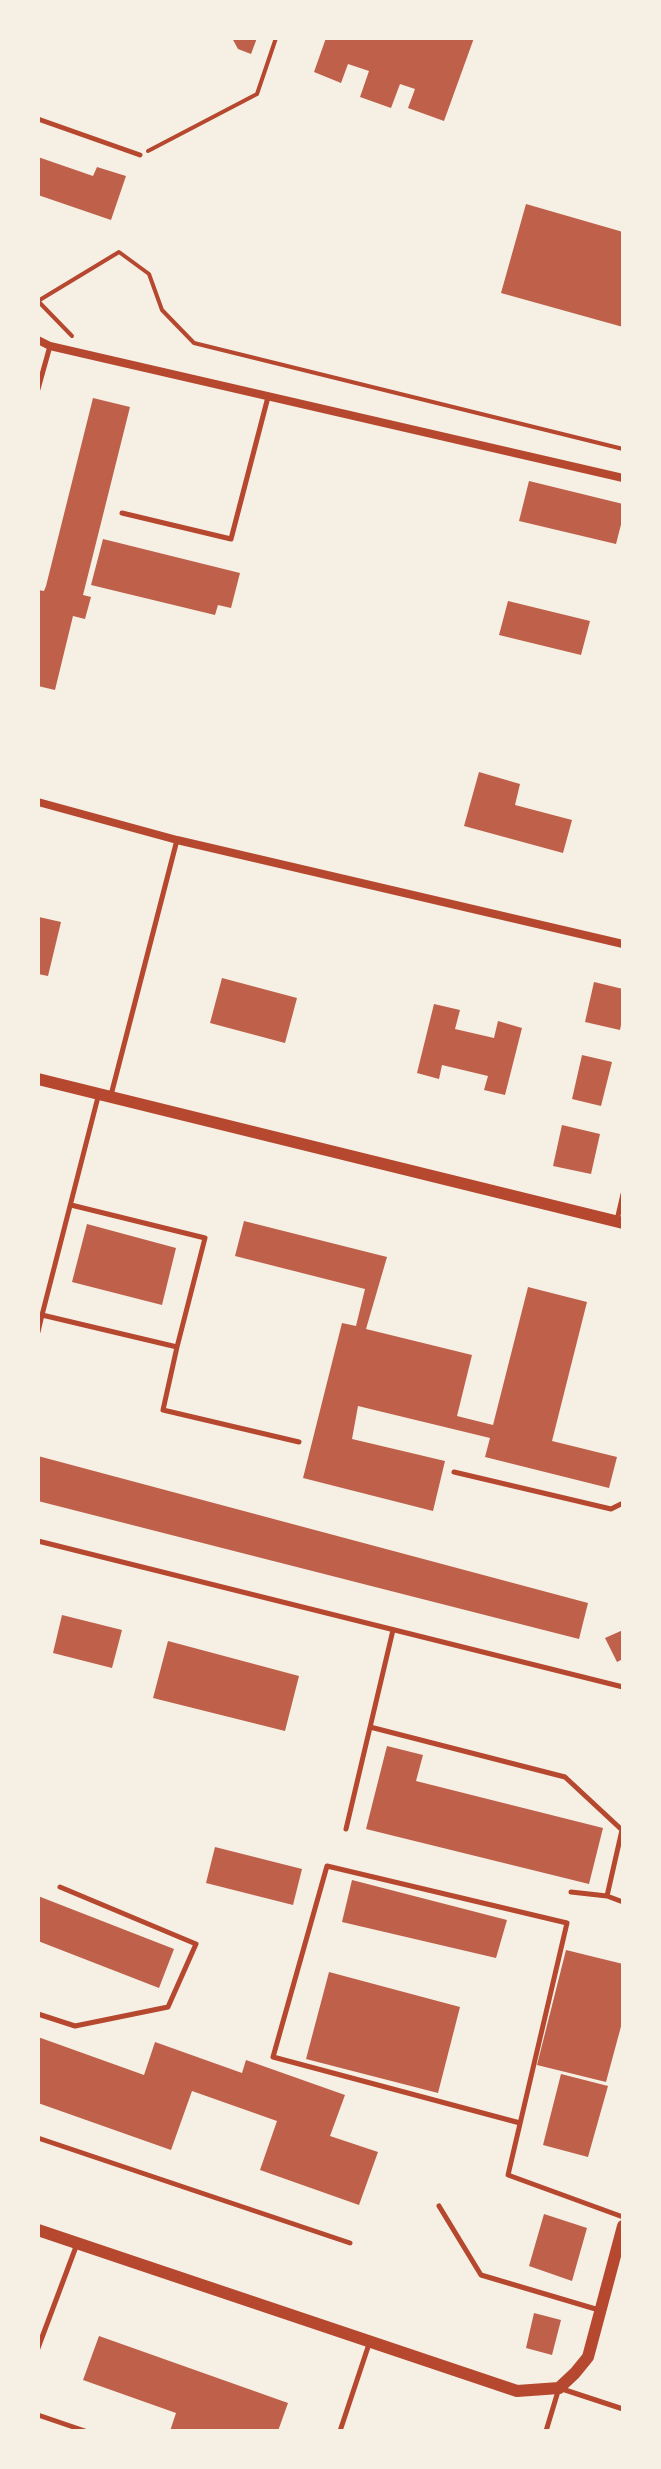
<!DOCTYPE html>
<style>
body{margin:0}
#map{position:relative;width:661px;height:2469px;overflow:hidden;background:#f6efe4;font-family:"Open Sans",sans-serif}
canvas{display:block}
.frame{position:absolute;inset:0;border:40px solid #f6efe4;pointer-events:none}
</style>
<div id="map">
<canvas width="661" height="2469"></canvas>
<div class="frame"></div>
</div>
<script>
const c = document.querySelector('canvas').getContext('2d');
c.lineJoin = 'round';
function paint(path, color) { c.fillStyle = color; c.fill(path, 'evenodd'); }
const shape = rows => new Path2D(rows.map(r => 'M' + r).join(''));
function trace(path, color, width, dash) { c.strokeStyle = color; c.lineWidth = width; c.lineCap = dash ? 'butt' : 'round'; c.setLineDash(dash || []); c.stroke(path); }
const building = shape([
 [232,38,257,38,251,54,238,49],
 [326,38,474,38,444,121,408,108,415,89,400,84,391,108,360,97,369,71,348,64,341,83,314,72],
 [38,157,93,176,97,167,126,176,111,220,38,195],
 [526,204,623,232,621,267,623,268,623,327,501,293],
 [93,398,130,407,83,595,91,597,85,619,73,616,55,690,38,686,38,590,44,591,46,586],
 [529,481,623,504,623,517,616,544,519,521],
 [103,539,240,573,231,608,218,605,215,615,91,585],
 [508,601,590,621,581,655,499,635],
 [479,772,520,784,515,805,572,820,563,853,464,826],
 [39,917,61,922,48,976,38,974],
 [222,978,297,998,285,1043,210,1023],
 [594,982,623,989,623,1015,620,1030,585,1022],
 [434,1004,460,1010,455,1029,494,1038,498,1021,522,1028,505,1095,484,1090,488,1076,442,1065,439,1079,417,1073],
 [582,1055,612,1062,601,1106,572,1099],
 [562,1125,600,1134,591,1174,553,1166],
 [244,1221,387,1257,366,1329,472,1355,457,1416,493,1425,528,1287,587,1302,552,1441,617,1457,609,1488,485,1457,490,1438,358,1406,352,1439,445,1461,433,1511,303,1478,342,1323,356,1326,365,1289,235,1256],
 [87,1224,176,1248,162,1305,72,1282],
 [38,1456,588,1603,579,1639,38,1501],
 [62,1615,122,1630,112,1668,53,1653],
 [623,1630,623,1659,617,1662,605,1638],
 [168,1641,299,1676,285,1731,153,1698],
 [387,1746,423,1755,416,1781,603,1828,589,1884,366,1829],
 [215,1847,302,1869,293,1905,206,1883],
 [352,1880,507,1920,496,1958,342,1922],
 [38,1896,174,1949,159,1988,38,1941],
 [566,1950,623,1964,623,2019,606,2082,537,2065],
 [329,1972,460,2007,438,2093,306,2059],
 [38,2037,144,2075,155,2042,242,2073,246,2060,345,2095,330,2136,378,2152,359,2205,260,2170,277,2121,192,2091,171,2150,38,2103],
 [561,2074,608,2086,588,2157,543,2145],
 [544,2214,587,2228,572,2281,529,2266],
 [534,2313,561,2320,552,2355,526,2348],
 [99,2336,288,2403,278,2431,170,2431,176,2413,83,2380]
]);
const path = shape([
 [148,151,257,94,276,38],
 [38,301,119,252,149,274,162,310,194,343,623,449],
 [38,301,72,336]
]);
const service = shape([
 [38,119,140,155],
 [38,389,50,346],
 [122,513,231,539,268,397],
 [111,1095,177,840],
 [71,1205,205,1238,177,1347,42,1315,98,1097],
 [617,1220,623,1194],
 [38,1332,42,1315],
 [177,1347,163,1410,299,1442],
 [454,1472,611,1509,623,1503],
 [38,1541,623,1687],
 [370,1727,565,1777,622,1830,607,1896,571,1892],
 [346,1829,393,1630],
 [607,1896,623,1902],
 [38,2014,75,2026,168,2007,196,1944,60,1887],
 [520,2123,273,2057,327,1866,567,1923,508,2175,623,2217],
 [38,2138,350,2243],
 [439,2206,481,2275,599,2310],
 [38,2348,77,2244],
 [38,2415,85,2431],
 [340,2431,369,2344],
 [546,2431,559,2388,623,2409]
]);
const minor = shape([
 [38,340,50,346,623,478],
 [38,802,177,840,623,944]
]);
const tertiary = shape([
 [38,1079,623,1223],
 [38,2230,517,2391,559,2388,575,2373,588,2357,623,2226]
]);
paint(building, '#bf614a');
trace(path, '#b5482f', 4);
trace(service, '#b5482f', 5);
trace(minor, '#b5482f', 8);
trace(tertiary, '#b5482f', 12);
</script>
